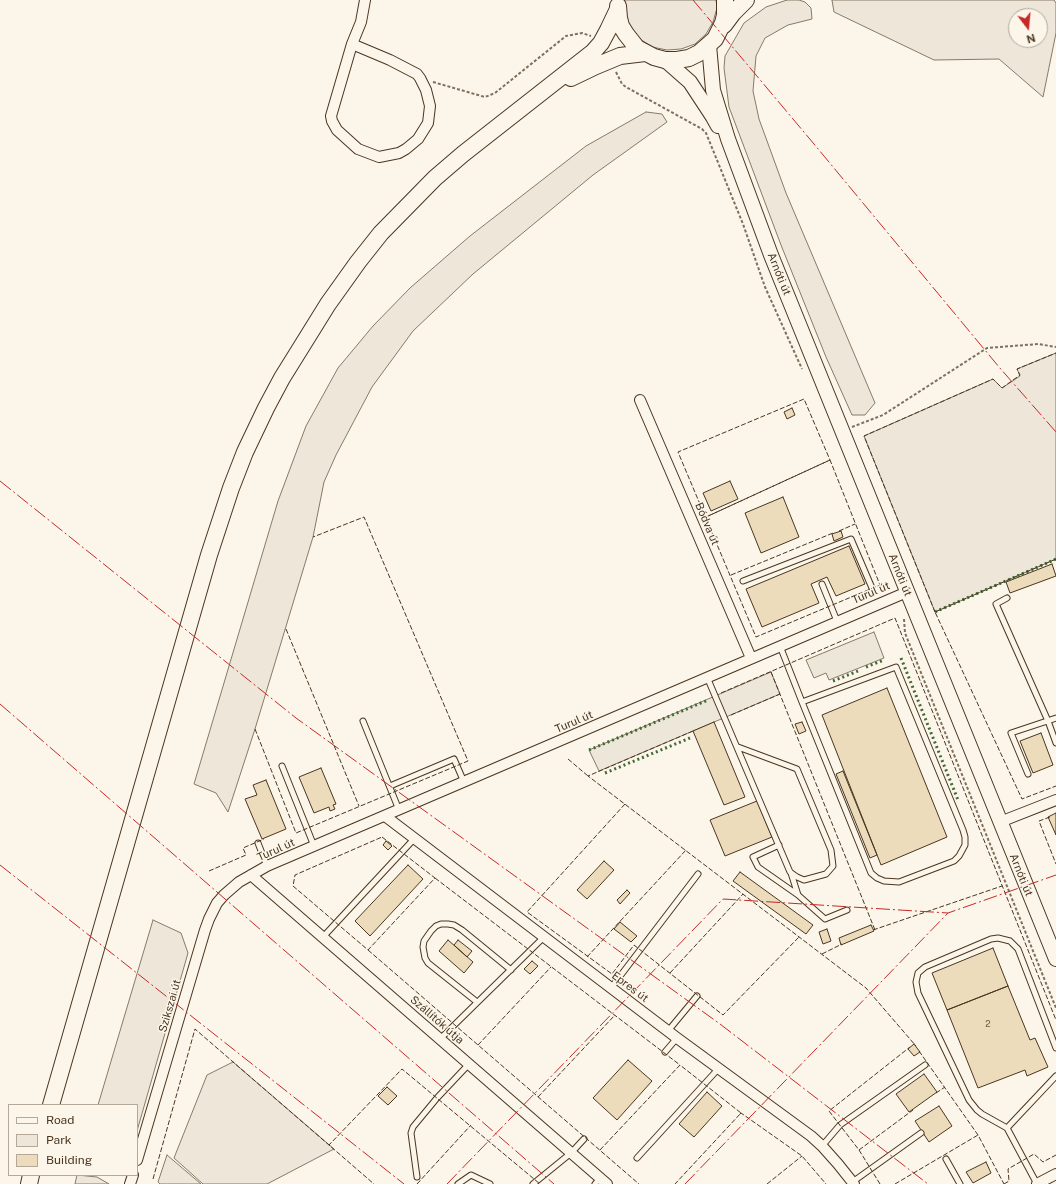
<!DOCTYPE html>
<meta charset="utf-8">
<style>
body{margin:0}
#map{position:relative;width:1056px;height:1184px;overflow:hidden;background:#fbf6e9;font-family:"Public Sans",sans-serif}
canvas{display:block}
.legend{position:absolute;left:8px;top:1104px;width:130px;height:72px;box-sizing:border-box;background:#fbf6e9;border:1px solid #b4a999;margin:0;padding:5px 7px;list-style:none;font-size:12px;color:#4a3520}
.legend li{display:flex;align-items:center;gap:8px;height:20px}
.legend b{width:20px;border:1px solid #b4a999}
.north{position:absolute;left:1008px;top:8px;width:40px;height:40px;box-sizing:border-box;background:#fbf6e9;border:1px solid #b4a999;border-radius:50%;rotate:164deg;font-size:11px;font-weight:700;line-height:16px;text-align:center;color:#4a3520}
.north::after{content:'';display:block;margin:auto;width:14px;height:18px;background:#c62828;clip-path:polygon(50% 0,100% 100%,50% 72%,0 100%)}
</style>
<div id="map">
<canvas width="1056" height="1184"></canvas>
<ul class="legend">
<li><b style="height:5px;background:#fbf6e9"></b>Road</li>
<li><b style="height:11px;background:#ede6d9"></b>Park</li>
<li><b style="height:11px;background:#ecdcbc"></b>Building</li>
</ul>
<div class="north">N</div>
</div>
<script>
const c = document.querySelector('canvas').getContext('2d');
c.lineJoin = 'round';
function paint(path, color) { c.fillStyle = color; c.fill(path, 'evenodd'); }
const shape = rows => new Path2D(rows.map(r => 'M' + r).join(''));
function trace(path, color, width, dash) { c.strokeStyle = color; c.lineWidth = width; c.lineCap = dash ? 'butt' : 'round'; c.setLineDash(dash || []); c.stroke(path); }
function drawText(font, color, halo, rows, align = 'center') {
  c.font = font + ' "Public Sans",sans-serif'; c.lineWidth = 3; c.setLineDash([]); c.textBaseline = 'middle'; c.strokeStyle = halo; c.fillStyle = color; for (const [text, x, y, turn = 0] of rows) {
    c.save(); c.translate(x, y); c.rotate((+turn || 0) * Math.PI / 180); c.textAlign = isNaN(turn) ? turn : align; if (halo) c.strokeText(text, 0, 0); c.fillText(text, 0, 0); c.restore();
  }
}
const green = shape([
 [624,0,716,0,717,8,713,22,706,34,695,44,681,49,667,50,652,47,640,39,631,28,625,15,624,0],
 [787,0,799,0,805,2,811,8,812,19,788,25,765,38,756,56,753,91,759,119,786,193,875,403,865,415,852,415,826,357,781,245,729,107,724,68,725,56,744,23,766,7,787,0],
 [832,0,1054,0,1056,3,1056,33,1043,97,999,59,934,60,834,12,832,0],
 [1016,16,1040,16,1040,40,1016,40,1016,16],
 [646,112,662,114,667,122,593,175,473,274,413,331,372,387,336,455,324,482,313,537,255,729,228,812,216,793,194,784,278,501,306,426,338,368,373,326,410,288,470,236,586,146,646,112],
 [1056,353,1056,559,935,612,864,436,993,379,1002,388,1020,376,1017,369,1056,353],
 [153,920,181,933,188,953,137,1131,137,1105,98,1105,153,920],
 [233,1062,334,1149,267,1184,203,1184,174,1158,207,1075,233,1062],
 [77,1175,97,1177,109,1184,75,1184,77,1175]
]);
const parking = shape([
 [874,632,884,658,829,680,826,673,814,678,806,660,874,632],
 [771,672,780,694,599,771,589,750,771,672],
 [167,1155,201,1184,160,1184,158,1182,167,1155]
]);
const building = shape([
 [792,408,795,415,787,419,784,412,792,408],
 [730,481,738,499,711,511,703,493,730,481],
 [783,497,799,537,761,553,745,513,783,497],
 [841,531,843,537,834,541,832,534,841,531],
 [849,546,865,584,836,596,827,577,811,584,819,603,762,627,746,589,849,546],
 [1052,564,1056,576,1010,593,1006,582,1052,564],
 [887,688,947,837,881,865,822,715,887,688],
 [714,722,745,797,724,805,693,731,714,722],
 [802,722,806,731,799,734,795,724,802,722],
 [1041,733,1053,765,1033,773,1020,741,1041,733],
 [321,768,336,804,333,805,335,809,330,811,329,807,314,813,299,777,321,768],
 [843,771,877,855,870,858,836,774,843,771],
 [266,780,286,829,262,839,245,799,257,795,253,785,266,780],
 [757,801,772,837,725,856,710,820,757,801],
 [1056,813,1056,835,1048,817,1056,813],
 [386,841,392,846,388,850,383,845,386,841],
 [604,861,614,870,587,899,577,890,604,861],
 [408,865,423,879,370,936,355,921,408,865],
 [740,872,813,925,806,934,733,881,740,872],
 [627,890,630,893,620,904,617,900,627,890],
 [620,922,637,936,631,942,614,929,620,922],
 [871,925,874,931,841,945,839,938,871,925],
 [827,929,831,941,823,944,819,932,827,929],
 [448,940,473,962,464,973,439,951,448,940],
 [458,940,472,951,467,957,454,945,458,940],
 [993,948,1008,986,947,1010,932,973,993,948],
 [532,961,538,966,530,974,524,969,532,961],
 [1008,986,1030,1040,1035,1038,1048,1067,1027,1076,1025,1070,978,1088,947,1010,1008,986],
 [914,1044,920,1052,914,1056,908,1049,914,1044],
 [628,1060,652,1081,617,1120,593,1098,628,1060],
 [924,1074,937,1092,909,1112,896,1094,924,1074],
 [387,1087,397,1096,388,1105,378,1096,387,1087],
 [707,1092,722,1106,694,1137,679,1124,707,1092],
 [939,1106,952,1126,929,1142,915,1121,939,1106],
 [986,1162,991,1173,973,1183,966,1172,986,1162]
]);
const path = shape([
 [616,72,622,84,626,87,702,129,706,133,743,224,765,287,802,369],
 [433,82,485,97,495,93,566,36,582,33,591,36],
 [852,427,883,415,987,348,1038,344,1056,347],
 [904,619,905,633,1056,1008]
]);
const service = shape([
 [743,581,851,539,872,588],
 [822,584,837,621],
 [1007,598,996,604,1048,721,1056,743],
 [780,646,802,702,871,873,877,878,884,881,899,882,954,861,959,856,965,845,965,837,963,830,896,667,802,702],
 [707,677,790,872,797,877,804,880,826,874,833,866,831,850,797,769,738,747],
 [363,721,399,810],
 [282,766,314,846],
 [1028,774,1011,733,1056,718],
 [390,786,454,759,464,782],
 [258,843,267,866],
 [779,845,753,857,758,867,798,895],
 [791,873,798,895,825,919,847,910],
 [323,937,414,839],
 [611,988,698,874],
 [477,1002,428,963,425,958,423,947,424,941,431,931,436,926,441,924,448,924,454,925,462,930,511,970],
 [668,1031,697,996],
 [440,1039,544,937],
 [665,1052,677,1038],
 [1007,1128,1056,1076],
 [822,1146,840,1125,925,1065],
 [637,1158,719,1068],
 [946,1159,960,1184],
 [417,1177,411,1133,413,1127,437,1098,469,1064],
 [851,1183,921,1133],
 [458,1184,471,1175,490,1184],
 [533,1184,571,1153,584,1139],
 [595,1184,600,1178],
 [1037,1184,1007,1128,982,1114,977,1110,969,1100,918,993,916,982,918,973,925,967,991,939,998,938,1010,941,1018,949,1056,1048]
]);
const minor = shape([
 [352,44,390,60,417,74,420,78,426,90,430,106,428,123,418,139,406,149,399,153,379,157,358,149,337,130,332,121,331,116,352,44,361,22,365,0],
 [640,400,751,658],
 [385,816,677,1038,811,1136,822,1146,838,1164,854,1184],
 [1000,822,1056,800],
 [251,875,607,1184],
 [137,1160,205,930,209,919,217,903,224,895,239,882,267,866,907,592],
 [130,1184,133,1175],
 [1037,1184,1056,1174]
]);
const secondary = shape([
 [709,45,713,90,728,139,771,255,1056,959],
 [665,60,690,82,713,117,718,126]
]);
const primary = shape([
 [618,6,619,18,621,26,626,34,637,48,654,57,665,60,677,60,689,58,699,53,715,39,723,23,725,15,725,0],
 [724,25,733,13,746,0],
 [571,78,596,66,620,56,645,53],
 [51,1105,209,555,231,488,245,452,266,408,282,378,328,304,358,262,381,233,435,178,463,154,593,52,601,43,608,30,618,9],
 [29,1184,31,1175]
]);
const hedge = shape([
 [935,612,1056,559],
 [901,658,958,800],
 [866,667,884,660],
 [833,681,858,671],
 [589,750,708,700],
 [605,773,690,738]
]);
const fence = shape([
 [706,517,830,460,804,399,678,452,756,637,880,585,830,460,706,517],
 [839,531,855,524],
 [1056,559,935,612,1022,799,1056,786],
 [731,575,833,533],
 [935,612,864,436,993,379,1002,388,1020,375,1017,369,1056,353],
 [286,629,359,806],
 [771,672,875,930],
 [721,693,895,618,1056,1020],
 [731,715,780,694],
 [255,729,296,833,468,761,364,517,313,537],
 [693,731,588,776,866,988,916,1046],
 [568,759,588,776],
 [625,804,527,912,612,974,634,945,723,1015,799,937],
 [1050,817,1039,821,1056,864],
 [382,837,435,878,368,950,293,886,295,875,382,837],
 [209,871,246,855,243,848,264,839],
 [435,878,680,1065],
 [873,930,1002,886],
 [368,950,639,1184],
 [822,954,842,944],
 [587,957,686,850],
 [670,973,743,894],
 [478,1045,551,967],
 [919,1051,978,1135,1004,1184],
 [936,1093,945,1087],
 [538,1097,615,1015],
 [740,1114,741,1113,802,1156,826,1184],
 [330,1146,329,1145,402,1069,540,1184],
 [600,1150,680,1065,741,1113,675,1184],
 [859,1150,913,1110],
 [153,1179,195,1029,374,1184],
 [417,1184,471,1125],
 [767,1184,802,1156],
 [880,1184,859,1150,829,1111,910,1047],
 [895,1184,978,1135],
 [1004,1184,1009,1181,1008,1169,1034,1154,1043,1162,1056,1155]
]);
const power = shape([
 [693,0,814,144,999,367,1056,432],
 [0,481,296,718,720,1024,928,1184],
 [0,704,554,1184],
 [0,865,404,1184],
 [447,1184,723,899,948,913,1056,875],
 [685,1184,948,913]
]);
const numberNames = [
 ["2",988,1024]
];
const streetNames = [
 ["Arnóti út",779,274,68],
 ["Bódva út",707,524,67],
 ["Arnóti út",900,575,68],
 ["Turul út",871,593,-23],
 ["Turul út",574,722,-23],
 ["Turul út",276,850,-24],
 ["Arnóti út",1021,875,68],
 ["Epres út",630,987,37],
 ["Szikszai út",170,1006,-74],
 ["Szállítók útja",437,1020,41]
];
paint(green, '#ede6d9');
trace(green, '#887966', 1);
paint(parking, '#ede7d9');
trace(parking, '#887966', 1);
paint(building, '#ecdcbc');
trace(building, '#4a3520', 1);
trace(service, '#4a3520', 7);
trace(minor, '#4a3520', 12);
trace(secondary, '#4a3520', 16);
trace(primary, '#4a3520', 18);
trace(path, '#7f6f5c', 2, [3, 2]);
trace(service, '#fbf6e9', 5);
trace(minor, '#fbf6e9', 10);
trace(secondary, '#fbf6e9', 14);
trace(primary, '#fbf6e9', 16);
trace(hedge, '#436837', 3, [2, 3]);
trace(fence, '#4a3520', 1, [5, 2]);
trace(power, '#c62828', 1, [14, 3, 2, 3]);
drawText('9px', '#725f47', null, numberNames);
drawText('11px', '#4a3520', '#fbf6e9', streetNames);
</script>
